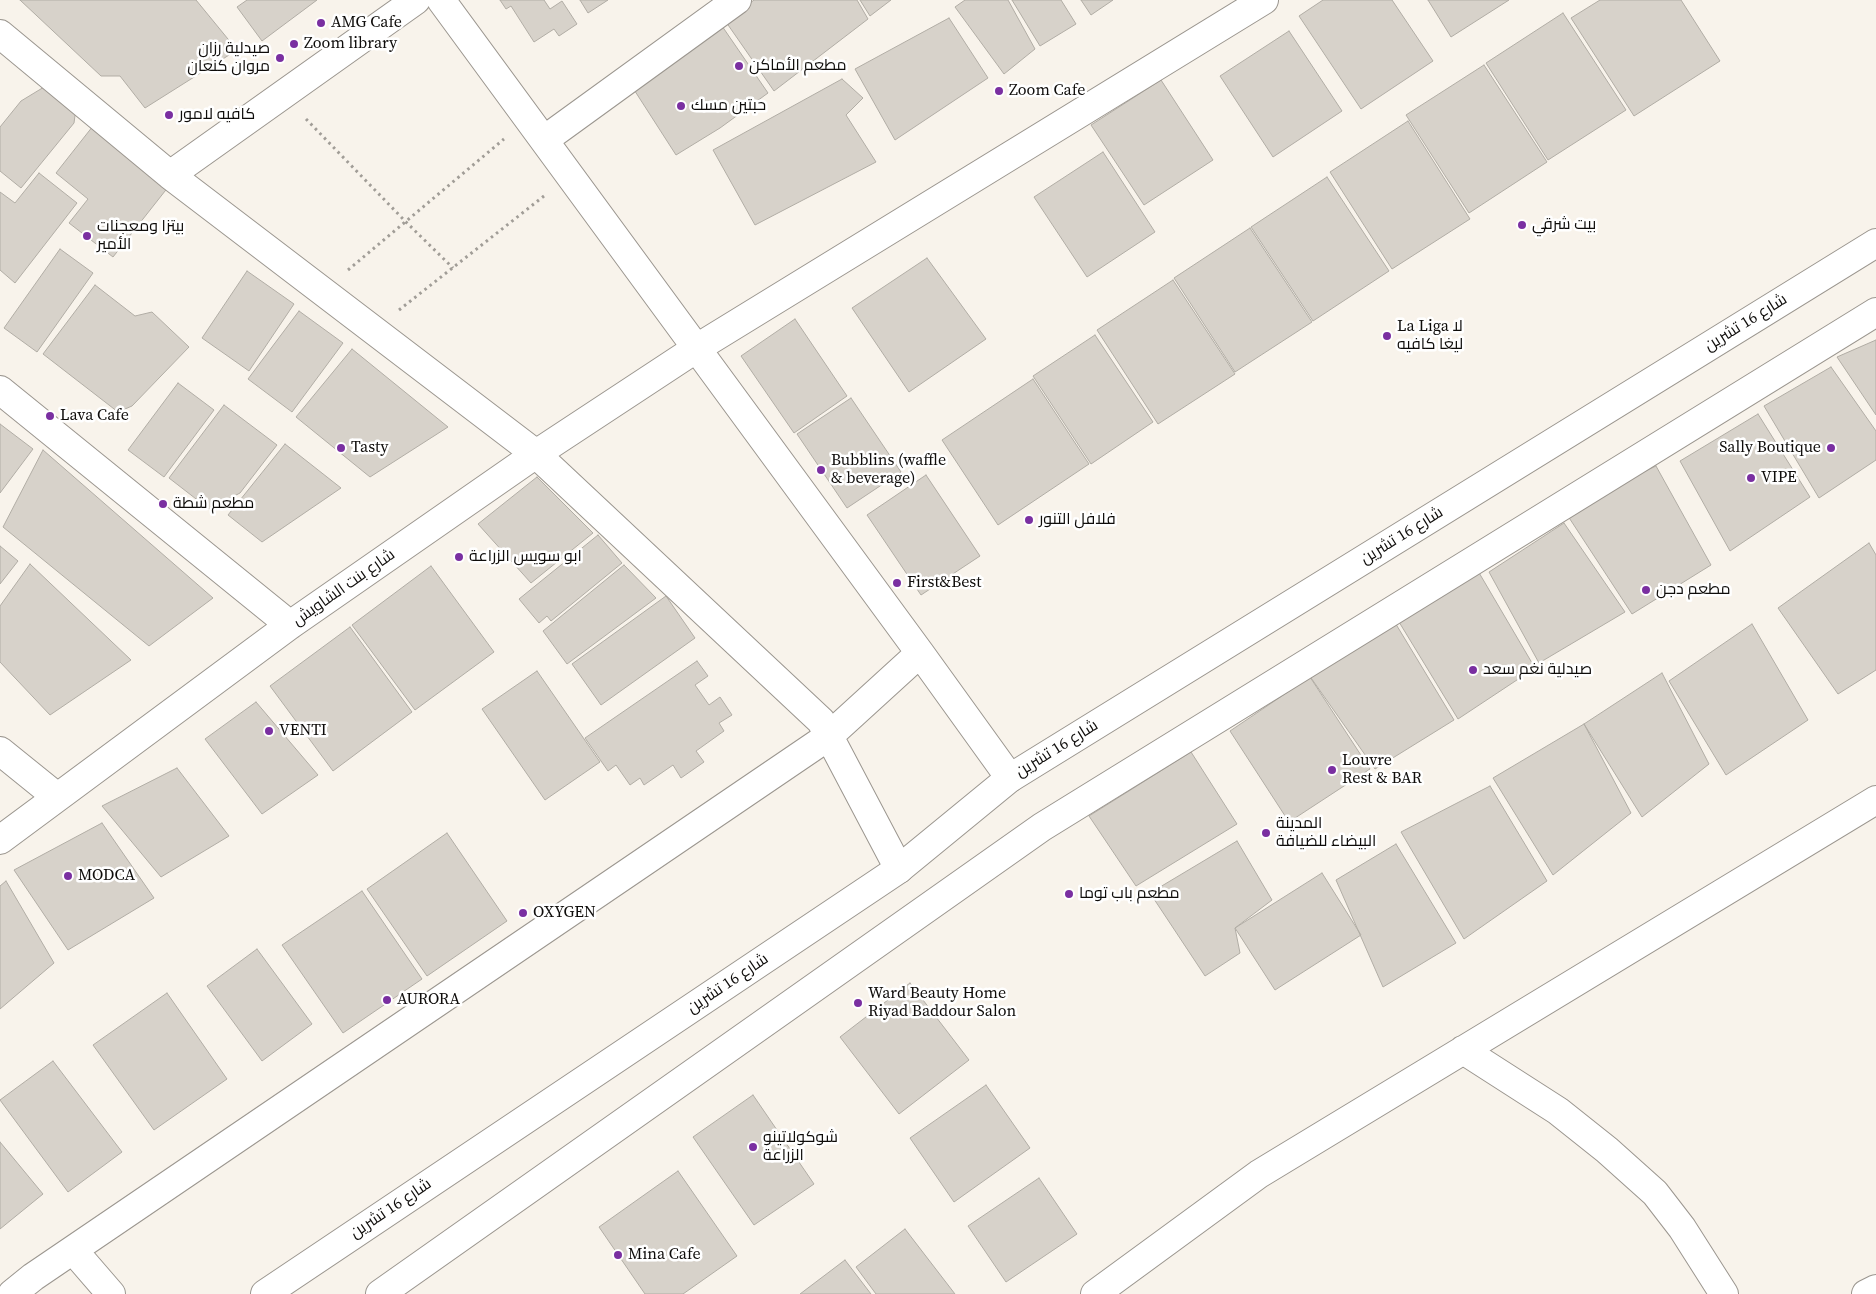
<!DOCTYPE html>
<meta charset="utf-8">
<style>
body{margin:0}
canvas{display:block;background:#f8f3eb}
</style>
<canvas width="1876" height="1294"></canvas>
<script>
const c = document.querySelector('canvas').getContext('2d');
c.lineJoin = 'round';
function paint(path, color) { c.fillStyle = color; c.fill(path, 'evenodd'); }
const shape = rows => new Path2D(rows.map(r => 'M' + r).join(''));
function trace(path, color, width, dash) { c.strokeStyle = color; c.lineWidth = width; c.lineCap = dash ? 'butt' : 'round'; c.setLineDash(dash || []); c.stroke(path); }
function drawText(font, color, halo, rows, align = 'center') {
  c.font = font + ' "Source Serif 4",Cairo,serif'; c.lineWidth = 5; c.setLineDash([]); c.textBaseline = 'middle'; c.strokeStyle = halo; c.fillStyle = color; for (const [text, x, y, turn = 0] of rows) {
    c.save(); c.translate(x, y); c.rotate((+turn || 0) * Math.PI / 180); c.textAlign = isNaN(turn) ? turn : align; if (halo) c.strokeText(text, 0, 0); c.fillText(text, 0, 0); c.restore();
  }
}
const building = shape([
 [20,0,196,0,237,50,145,108,120,76,101,76,20,0],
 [247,0,317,0,262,41,237,7,247,0],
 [500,0,544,0,550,9,562,1,577,24,559,36,554,29,534,42,511,6,506,9,500,0],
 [580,0,608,0,588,13,580,0],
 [754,0,857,0,868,19,774,91,726,22,754,0],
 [860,0,891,0,870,16,860,0],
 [965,0,1008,0,1035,49,1004,74,955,7,965,0],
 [1012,0,1061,0,1076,24,1040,46,1012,0],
 [1081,0,1113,0,1091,15,1081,0],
 [1323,0,1392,0,1433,61,1361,109,1299,16,1323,0],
 [1428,0,1509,0,1451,37,1428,0],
 [1600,0,1681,0,1720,61,1634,116,1571,18,1600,0],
 [1563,13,1626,110,1548,160,1486,63,1563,13],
 [949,18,988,78,895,140,855,69,949,18],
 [722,26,768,93,720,128,676,155,631,85,722,26],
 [1289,31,1342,111,1273,157,1220,76,1289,31],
 [1484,65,1547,162,1469,213,1406,115,1484,65],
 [842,79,863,98,846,115,876,162,755,225,713,150,842,79],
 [1161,80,1213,160,1144,205,1091,125,1161,80],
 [49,84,76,108,74,123,21,188,0,171,0,127,21,101,49,84],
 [1408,121,1470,219,1392,269,1330,172,1408,121],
 [93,126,169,186,113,257,69,223,88,199,56,173,93,126],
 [1103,152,1155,232,1087,277,1034,197,1103,152],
 [39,173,77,203,15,283,0,270,0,192,15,203,39,173],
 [1327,177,1389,271,1313,321,1251,227,1327,177],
 [1250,228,1312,322,1235,372,1174,278,1250,228],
 [60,249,93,273,37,352,4,328,60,249],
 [927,258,986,339,909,392,852,308,927,258],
 [247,271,294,304,249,371,202,338,247,271],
 [1173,280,1235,374,1158,424,1097,330,1173,280],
 [95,285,135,316,152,312,189,347,132,406,118,412,43,354,95,285],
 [299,311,343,343,292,412,248,379,299,311],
 [795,319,847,396,794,433,741,356,795,319],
 [1095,335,1153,422,1091,464,1033,376,1095,335],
 [1876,340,1876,415,1837,357,1876,340],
 [352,349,448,427,370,477,296,417,352,349],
 [1831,367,1876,431,1876,460,1819,498,1764,406,1831,367],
 [1033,379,1089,464,998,525,942,440,1033,379],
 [178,383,214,410,164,477,128,450,178,383],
 [851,398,901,472,847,508,797,434,851,398],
 [224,405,277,445,240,493,209,509,169,478,224,405],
 [1758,414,1810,497,1730,551,1680,461,1758,414],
 [0,424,33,449,0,493,0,424],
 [285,444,341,488,262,542,228,515,285,444],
 [43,450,213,598,149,646,3,527,43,450],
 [1656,466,1711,565,1632,614,1564,510,1656,466],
 [926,475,980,556,921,595,867,515,926,475],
 [537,477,593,533,531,583,478,524,537,477],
 [1564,523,1625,612,1539,663,1489,572,1564,523],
 [598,535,622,563,551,621,547,616,539,623,519,599,598,535],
 [1869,543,1876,555,1876,670,1838,694,1778,608,1869,543],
 [0,546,18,561,0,584,0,546],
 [30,564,131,660,50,715,0,662,0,606,30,564],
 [624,565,656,598,567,664,543,631,624,565],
 [431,566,494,652,415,710,352,625,431,566],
 [1478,571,1535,668,1458,719,1396,617,1478,571],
 [666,596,695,638,601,705,572,664,666,596],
 [1391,616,1454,720,1375,769,1309,675,1391,616],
 [1752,624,1808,720,1726,775,1669,681,1752,624],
 [350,627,412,712,333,771,270,686,350,627],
 [697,661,708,676,695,685,709,705,720,697,732,715,719,723,724,731,696,751,704,762,681,778,673,765,644,785,640,778,630,785,616,765,608,771,585,738,697,661],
 [537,671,600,762,545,800,482,709,537,671],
 [1662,673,1709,764,1642,817,1584,724,1662,673],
 [1310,677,1370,769,1289,822,1230,731,1310,677],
 [256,702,318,775,262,814,205,739,256,702],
 [1584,724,1631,813,1553,875,1493,778,1584,724],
 [1191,752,1237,824,1136,886,1089,816,1191,752],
 [177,768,229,836,161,877,102,806,177,768],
 [1490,786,1547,881,1464,939,1401,832,1490,786],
 [102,823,154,898,68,950,14,870,102,823],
 [447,833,507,921,427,976,367,889,447,833],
 [1237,841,1272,900,1235,928,1240,953,1205,976,1150,893,1237,841],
 [1396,844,1456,943,1383,987,1336,880,1396,844],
 [1322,873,1361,935,1275,990,1235,928,1322,873],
 [6,881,54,963,0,1009,0,886,6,881],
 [362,891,422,979,343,1033,282,945,362,891],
 [257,949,312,1024,262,1061,207,986,257,949],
 [910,983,969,1060,899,1114,840,1037,910,983],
 [167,993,227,1079,154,1130,93,1045,167,993],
 [53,1061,122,1152,68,1192,0,1100,53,1061],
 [986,1085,1030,1148,954,1202,910,1138,986,1085],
 [753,1095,814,1184,754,1225,693,1137,753,1095],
 [0,1142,43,1194,0,1229,0,1142],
 [678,1171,737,1256,683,1294,645,1294,599,1227,678,1171],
 [1039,1178,1077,1234,1006,1282,968,1226,1039,1178],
 [905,1229,955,1294,876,1294,856,1267,905,1229],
 [845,1260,871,1294,800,1294,845,1260]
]);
const path = shape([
 [306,119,406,222,453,268],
 [348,270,504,139],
 [399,310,544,196]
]);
const street = shape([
 [441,0,920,653,1010,778],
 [0,34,170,175,536,454,821,721,899,869],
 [544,140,737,0],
 [170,175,416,0],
 [0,390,290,625],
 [0,751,57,797],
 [0,840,290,625,536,454,697,348,1264,0],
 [1463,1050,1558,1111,1607,1150,1655,1193,1682,1228,1724,1294],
 [73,1250,111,1294],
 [12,1294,33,1277,829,736,920,653],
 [1095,1294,1259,1174,1876,800],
 [1866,1294,1876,1289]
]);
const secondary = shape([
 [265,1294,899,869,1010,778,1876,243],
 [380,1294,1042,827,1876,312]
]);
const markers = [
 [321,23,5,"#7a2fa1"],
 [294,44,5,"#7a2fa1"],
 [280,58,5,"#7a2fa1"],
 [739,66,5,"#7a2fa1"],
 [999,91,5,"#7a2fa1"],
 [681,106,5,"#7a2fa1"],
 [169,115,5,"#7a2fa1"],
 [1522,225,5,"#7a2fa1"],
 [87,236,5,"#7a2fa1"],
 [1387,336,5,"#7a2fa1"],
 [50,416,5,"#7a2fa1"],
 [341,448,5,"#7a2fa1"],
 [1831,448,5,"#7a2fa1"],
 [821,470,5,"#7a2fa1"],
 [1751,478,5,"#7a2fa1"],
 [163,504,5,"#7a2fa1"],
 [1029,520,5,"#7a2fa1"],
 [459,557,5,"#7a2fa1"],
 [897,583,5,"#7a2fa1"],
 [1646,590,5,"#7a2fa1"],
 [1473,670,5,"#7a2fa1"],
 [269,731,5,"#7a2fa1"],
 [1332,770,5,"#7a2fa1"],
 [1266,833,5,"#7a2fa1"],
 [68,876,5,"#7a2fa1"],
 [1069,894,5,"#7a2fa1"],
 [523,913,5,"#7a2fa1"],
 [387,1000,5,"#7a2fa1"],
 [858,1003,5,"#7a2fa1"],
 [753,1147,5,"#7a2fa1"],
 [618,1255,5,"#7a2fa1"]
];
const poiNames = [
 ["AMG Cafe",331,23],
 ["Zoom library",304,44],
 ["صيدلية رزان",270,49,"right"],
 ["مروان كنعان",270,67,"right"],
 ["مطعم الأماكن",749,66],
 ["Zoom Cafe",1009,91],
 ["حبتين مسك",691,106],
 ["كافيه لامور",179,115],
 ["بيت شرقي",1532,225],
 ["بيتزا ومعجنات",97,227],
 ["الأمير",97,245],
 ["La Liga لا",1397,327],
 ["ليغا كافيه",1397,345],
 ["Lava Cafe",60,416],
 ["Tasty",351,448],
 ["Sally Boutique",1821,448,"right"],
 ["Bubblins (waffle",831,461],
 ["& beverage)",831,479],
 ["VIPE",1761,478],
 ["مطعم شطة",173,504],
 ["فلافل التنور",1039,520],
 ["ابو سويس الزراعة",469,557],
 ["First&Best",907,583],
 ["مطعم دجن",1656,590],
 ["صيدلية نغم سعد",1483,670],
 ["VENTI",279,731],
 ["Louvre",1342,761],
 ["Rest & BAR",1342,779],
 ["المدينة",1276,824],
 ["البيضاء للضيافة",1276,842],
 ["MODCA",78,876],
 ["مطعم باب توما",1079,894],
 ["OXYGEN",533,913],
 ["Ward Beauty Home",868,994],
 ["Riyad Baddour Salon",868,1012],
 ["AURORA",397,1000],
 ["شوكولاتينو",763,1138],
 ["الزراعة",763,1156],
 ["Mina Cafe",628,1255]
];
const streetNames = [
 ["شارع 16 تشرين",1746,323,-32],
 ["شارع 16 تشرين",1402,536,-32],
 ["شارع بنت الشاويش",344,588,-35],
 ["شارع 16 تشرين",1057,749,-32],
 ["شارع 16 تشرين",728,984,-34],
 ["شارع 16 تشرين",391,1209,-34]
];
paint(building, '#d7d2ca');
trace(building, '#b1ada5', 1);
trace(street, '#9b968f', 30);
trace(secondary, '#9b968f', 30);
trace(path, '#a19d97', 3, [2.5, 4]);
trace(street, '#fff', 28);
trace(secondary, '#fff', 28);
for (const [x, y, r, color] of markers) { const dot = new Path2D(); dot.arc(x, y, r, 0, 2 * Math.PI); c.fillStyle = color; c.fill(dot); trace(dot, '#fff', 2); }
drawText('16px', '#0e0c0a', '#fff', poiNames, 'left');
drawText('16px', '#0e0c0a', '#fff', streetNames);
</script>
